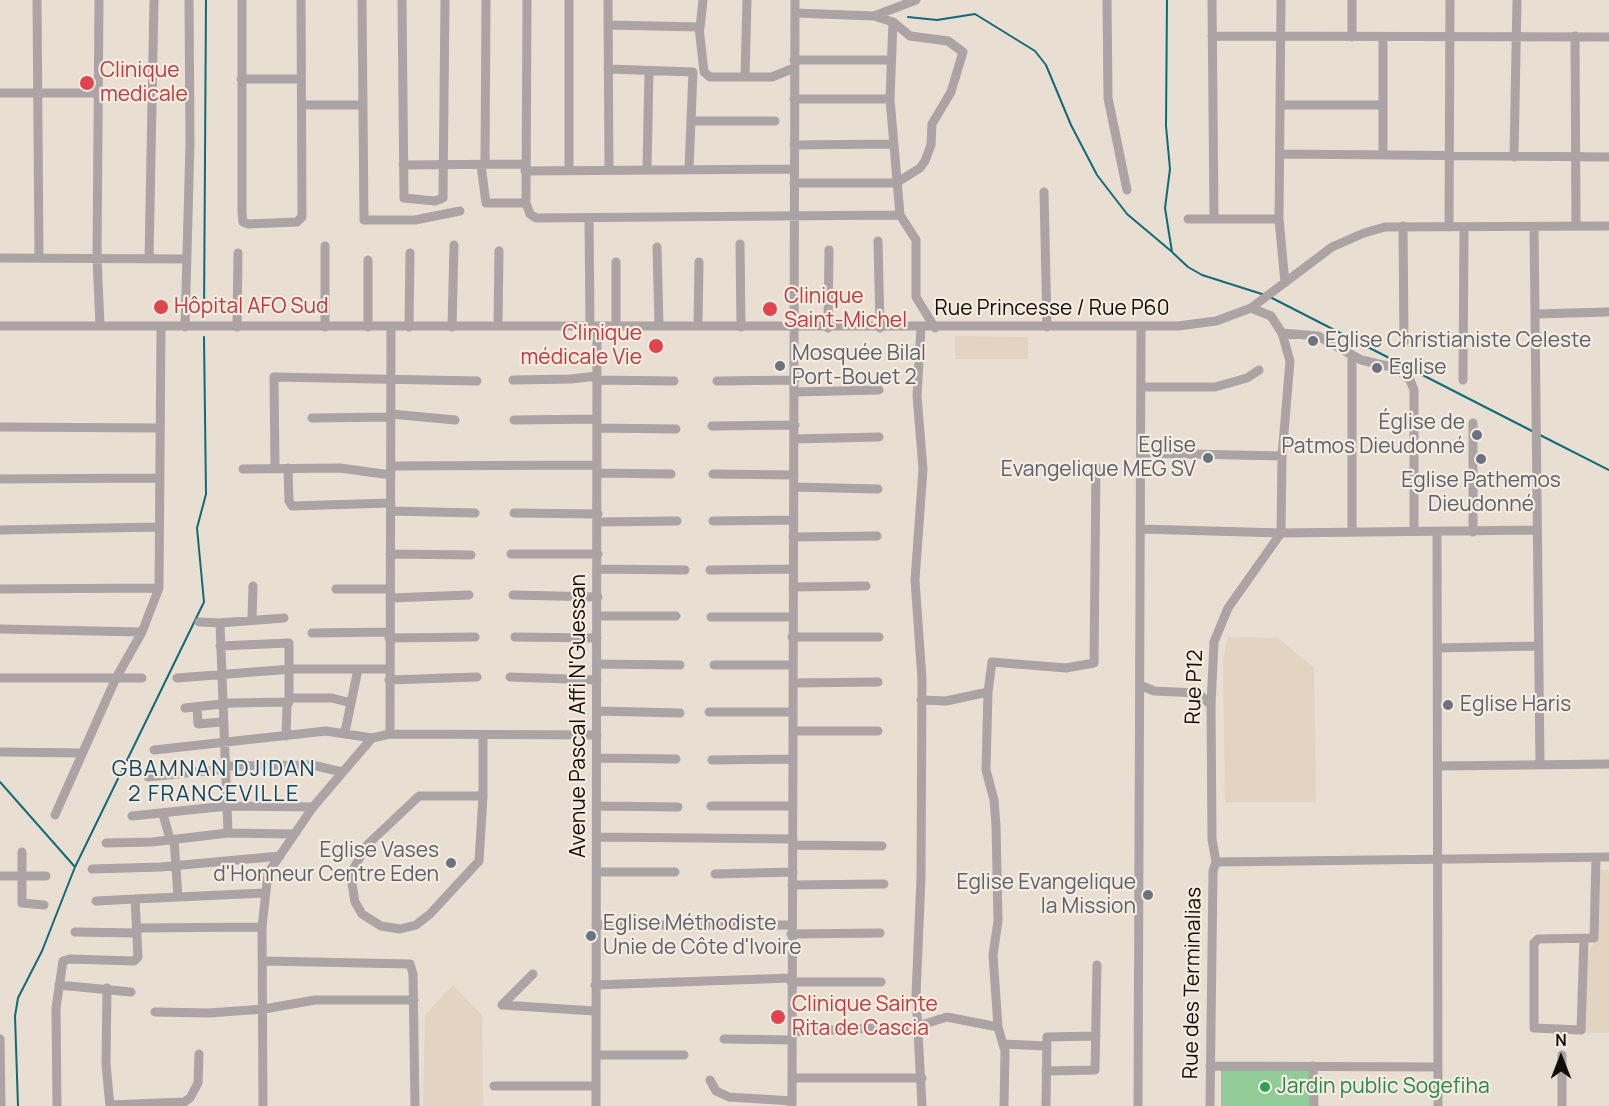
<!DOCTYPE html>
<meta charset="utf-8">
<style>
body{margin:0}
#map{position:relative;width:1609px;height:1106px;overflow:hidden;background:#e9ded2;font-family:Manrope,sans-serif}
canvas{display:block}
.north{position:absolute;left:1531px;top:1028px;width:60px;height:60px;-webkit-text-stroke:4px #f6ebdf;paint-order:stroke;rotate:0deg;font-size:16px;font-weight:700;line-height:24px;text-align:center;color:#120e0a}
.north::after{content:'';display:block;margin:auto;width:21px;height:27px;background:#120e0a;clip-path:polygon(50% 0,100% 100%,50% 72%,0 100%)}
</style>
<div id="map">
<canvas width="1609" height="1106"></canvas>
<div class="north">N</div>
</div>
<script>
const c = document.querySelector('canvas').getContext('2d');
c.lineJoin = 'round';
function paint(path, color) { c.fillStyle = color; c.fill(path, 'evenodd'); }
const shape = rows => new Path2D(rows.map(r => 'M' + r).join(''));
function trace(path, color, width, dash) { c.strokeStyle = color; c.lineWidth = width; c.lineCap = dash ? 'butt' : 'round'; c.setLineDash(dash || []); c.stroke(path); }
function drawText(font, color, halo, rows, align = 'center') {
  c.font = font + ' Manrope,sans-serif'; c.lineWidth = 4.5; c.setLineDash([]); c.textBaseline = 'middle'; c.strokeStyle = halo; c.fillStyle = color; for (const [text, x, y, turn = 0] of rows) {
    c.save(); c.translate(x, y); c.rotate((+turn || 0) * Math.PI / 180); c.textAlign = isNaN(turn) ? turn : align; if (halo) c.strokeText(text, 0, 0); c.fillText(text, 0, 0); c.restore();
  }
}
const built = shape([
 [955,336,1028,337,1028,359,955,359],
 [1228,637,1278,638,1314,668,1316,802,1225,802,1223,659],
 [1599,870,1609,870,1609,1033,1582,1033,1580,953,1589,952,1598,935],
 [453,985,482,1015,483,1106,423,1106,425,1015]
]);
const green = shape([
 [1309,1068,1310,1106,1221,1106,1221,1069]
]);
const stream = shape([
 [1167,0,1166,126,1170,169,1165,208,1172,252,1188,267,1202,275,1265,295],
 [908,17,937,20,975,14,1035,51,1046,65,1071,125,1097,175,1127,214,1171,251],
 [1270,297,1532,431],
 [204,317,206,0],
 [1540,435,1609,470],
 [0,782,75,867],
 [18,1106,15,1016,18,998,42,951,75,867,204,602,197,528,206,494,204,337]
]);
const minor = shape([
 [37,0,39,257],
 [99,0,97,258,100,325],
 [242,0,242,213,243,222,248,224,297,222,302,217,301,0],
 [362,0,364,220,415,220,460,211],
 [402,0,404,198,435,201,443,198,445,0],
 [527,0,526,203,530,214,536,218,900,215],
 [569,0,569,170],
 [608,0,609,169],
 [916,0,874,16,893,22,890,99,900,215,916,240,916,297,935,328],
 [1107,0,1108,98,1127,190],
 [1212,0,1214,219],
 [1281,0,1279,219,1285,283],
 [795,13,874,16],
 [608,25,699,27,704,72,710,77,772,77,794,68],
 [700,28,703,0],
 [1212,36,1609,37],
 [1575,36,1576,226],
 [1352,37,1352,0],
 [1383,37,1383,154],
 [794,60,891,60],
 [608,69,693,72,689,169],
 [745,77,747,0],
 [241,79,301,79],
 [0,93,97,93],
 [794,99,890,99],
 [302,105,362,105],
 [1282,105,1383,105],
 [692,121,775,121],
 [794,145,892,144],
 [1281,154,1609,157],
 [1514,157,1517,0],
 [403,165,525,164],
 [481,165,486,203,526,203],
 [485,165,486,0],
 [647,169,649,71],
 [525,171,794,169],
 [794,183,896,183,920,168,925,161,931,145,932,124,951,92,963,52,948,41,910,36,893,22],
 [1044,192,1047,327],
 [589,218,590,326],
 [1188,219,1279,219],
 [1403,226,1404,342],
 [1449,227,1450,0],
 [1534,227,1540,764],
 [878,241,880,328],
 [740,244,741,327],
 [325,246,325,327],
 [657,247,659,326],
 [0,258,185,259],
 [149,259,154,0],
 [1251,308,1271,316,1282,333,1318,336,1361,360,1396,368,1410,380,1414,390,1414,531],
 [1535,314,1609,312],
 [0,326,1178,326,1216,321,1251,308,1332,247,1364,233,1385,227,1609,226],
 [498,326,499,251],
 [616,326,616,262],
 [698,326,699,262],
 [185,327,190,143,189,0],
 [237,327,238,253],
 [368,327,368,260],
 [409,327,410,253],
 [452,327,454,245],
 [828,328,829,250],
 [921,328,917,396,923,469,915,580,922,679,921,878,916,995,922,1106],
 [513,380,571,379,597,376],
 [597,380,674,381],
 [1463,380,1464,228],
 [717,381,795,380],
 [1141,387,1215,387,1247,378,1259,370],
 [795,392,879,390],
 [391,414,455,420],
 [312,418,391,417],
 [514,420,597,419],
 [1473,423,1473,532],
 [712,426,795,425],
 [0,427,159,428],
 [597,428,676,429],
 [794,439,879,437],
 [1141,453,1282,456],
 [392,466,597,465],
 [275,468,274,377,477,381],
 [288,468,289,501,292,506,391,503],
 [243,469,340,468,391,475],
 [597,473,671,474],
 [713,474,794,475],
 [0,479,158,478],
 [794,487,878,489],
 [391,511,475,513],
 [514,513,598,514],
 [713,521,793,520],
 [598,522,677,521],
 [1141,529,1281,533,1537,530],
 [0,530,159,527],
 [1352,530,1352,356],
 [1437,532,1438,1106],
 [1281,533,1282,456,1290,361,1282,333],
 [793,537,877,536],
 [390,554,471,555],
 [511,554,598,554],
 [598,569,685,570],
 [710,570,793,569],
 [793,587,866,586],
 [0,589,159,588],
 [336,589,390,589],
 [513,595,598,597],
 [390,598,469,595],
 [597,616,676,616],
 [711,617,792,617],
 [252,619,253,586],
 [199,622,220,623,228,833],
 [219,623,284,618],
 [0,629,142,632],
 [312,633,389,632],
 [515,637,597,638],
 [792,637,879,637],
 [389,638,475,637],
 [220,646,289,643,289,702,287,705,286,736],
 [1438,648,1537,646],
 [597,664,680,665],
 [714,665,793,665],
 [510,677,597,680],
 [0,678,142,678],
 [177,678,292,669,389,669],
 [389,680,477,677],
 [793,683,878,682],
 [1140,685,1154,691,1198,693,1211,705],
 [289,698,332,698,351,703],
 [921,700,946,701,988,692],
 [197,707,198,724,222,722],
 [185,708,231,703,289,702],
 [597,711,680,713],
 [709,712,793,712],
 [793,731,878,731],
 [345,732,358,669],
 [390,734,391,327],
 [154,750,326,731,372,738],
 [0,752,82,753],
 [598,758,676,759],
 [712,760,793,759],
 [225,766,312,765,342,772],
 [1439,766,1609,764],
 [148,777,225,769],
 [483,796,419,796,366,846,354,868,352,884,355,902,362,914,381,926,400,929,416,925,430,914,479,861,483,796,483,736],
 [598,806,678,807],
 [711,806,793,806],
 [163,814,170,839],
 [55,815,116,678,142,632,159,588,161,327],
 [132,816,227,806,313,807],
 [598,837,793,839],
 [174,839,178,897],
 [106,843,152,842,228,833,293,834],
 [793,845,882,846],
 [22,852,22,903,44,905],
 [1216,862,1609,857],
 [1216,862,1212,839,1211,705,1214,642,1228,608,1281,533],
 [92,869,161,867,280,856],
 [597,872,675,872],
 [715,874,793,872],
 [0,876,46,876],
 [792,885,884,884],
 [96,901,135,899],
 [596,925,791,925],
 [137,928,262,927],
 [75,932,137,933],
 [791,934,880,933],
 [1584,939,1581,1030,1534,1028,1534,943,1538,939,1594,938,1596,858],
 [264,961,410,964,413,974,415,1106],
 [791,982,881,982],
 [59,985,131,992],
 [595,985,791,978],
 [107,988,106,1064,110,1106],
 [502,1005,594,1011],
 [502,1005,533,974],
 [155,1012,209,1013,264,1009,315,1000,414,1000],
 [792,1032,918,1026,947,1017,998,1027],
 [0,1039,1,1106],
 [724,1039,792,1040],
 [1004,1044,1046,1046],
 [596,1055,684,1055],
 [1562,1055,1562,1106],
 [1210,1066,1438,1067],
 [1313,1066,1314,1106],
 [1046,1071,1095,1070,1097,965],
 [792,1078,922,1078],
 [710,1080,716,1091,729,1097,792,1101],
 [494,1086,596,1086],
 [110,1105,184,1102,190,1098,198,1083,199,1054],
 [57,1106,56,1008,63,961,70,959,134,961,138,957,135,899,265,893],
 [263,1106,262,927,268,873,313,807,372,738,390,734,597,735],
 [596,1106,597,326],
 [792,1106,795,0],
 [1004,1106,1005,1051,998,1027,993,955,998,921,996,825,994,800,986,770,988,692,992,662,1066,668,1094,663,1096,467],
 [1046,1106,1047,1037,1096,1036],
 [1138,1106,1141,327],
 [1210,1106,1213,871,1216,862]
]);
const markers = [
 [87,83,8,"#e0444e"],
 [161,307,8,"#e0444e"],
 [770,309,8,"#e0444e"],
 [1313,341,6,"#6b7280"],
 [656,346,8,"#e0444e"],
 [780,366,6,"#6b7280"],
 [1377,368,6,"#6b7280"],
 [1477,435,6,"#6b7280"],
 [1208,458,6,"#6b7280"],
 [1481,459,6,"#6b7280"],
 [1448,705,6,"#6b7280"],
 [451,863,6,"#6b7280"],
 [1148,895,6,"#6b7280"],
 [591,936,6,"#6b7280"],
 [778,1017,8,"#e0444e"],
 [1265,1087,6,"#2e9e5b"]
];
const healthNames = [
 ["Clinique",100,71],
 ["medicale",100,95],
 ["Clinique",784,297],
 ["Saint-Michel",784,321],
 ["Hôpital AFO Sud",174,307],
 ["Clinique",642,334,"right"],
 ["médicale Vie",642,358,"right"],
 ["Clinique Sainte",792,1005],
 ["Rita de Cascia",792,1029]
];
const streetNames = [
 ["Rue Princesse / Rue P60",1052,309],
 ["Rue P12",1195,687,-88],
 ["Avenue Pascal Affi N'Guessan",579,716,-90],
 ["Rue des Terminalias",1193,983,-89]
];
const worshipNames = [
 ["Eglise Christianiste Celeste",1325,341],
 ["Mosquée Bilal",792,354],
 ["Port-Bouet 2",792,378],
 ["Eglise",1389,368],
 ["Église de",1465,423,"right"],
 ["Patmos Dieudonné",1465,447,"right"],
 ["Eglise",1196,446,"right"],
 ["Evangelique MEG SV",1196,470,"right"],
 ["Eglise Pathemos",1481,481,"center"],
 ["Dieudonné",1481,505,"center"],
 ["Eglise Haris",1460,705],
 ["Eglise Vases",439,851,"right"],
 ["d'Honneur Centre Eden",439,875,"right"],
 ["Eglise Evangelique",1136,883,"right"],
 ["la Mission",1136,907,"right"],
 ["Eglise Méthodiste",603,924],
 ["Unie de Côte d'Ivoire",603,948]
];
const leisureNames = [
 ["Jardin public Sogefiha",1277,1087]
];
const neighbourhoodNames = [
 ["GBAMNAN DJIDAN",214,770],
 ["2 FRANCEVILLE",214,795]
];
paint(built, '#e3d3c1');
paint(green, '#91cb98');
trace(stream, '#116a77', 2);
trace(minor, '#aba3a4', 9);
for (const [x, y, r, color] of markers) { const dot = new Path2D(); dot.arc(x, y, r, 0, 2 * Math.PI); c.fillStyle = color; c.fill(dot); trace(dot, '#f6ebdf', 2); }
drawText('21px', '#be3a42', '#f6ebdf', healthNames, 'left');
drawText('21px', '#120e0a', '#f6ebdf', streetNames);
drawText('21px', '#5b616d', '#f6ebdf', worshipNames, 'left');
drawText('21px', '#27864d', '#f6ebdf', leisureNames, 'left');
c.letterSpacing = '1.5px';
drawText('22px', '#0e4668', '#f6ebdf', neighbourhoodNames);
c.letterSpacing = '0px';
</script>
